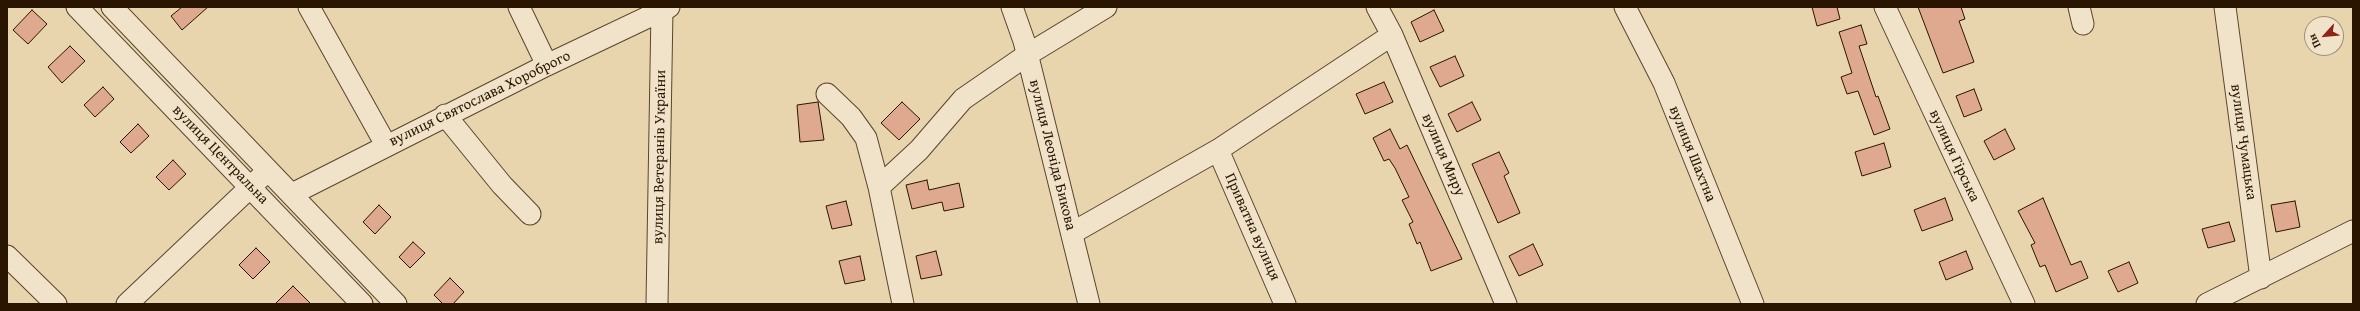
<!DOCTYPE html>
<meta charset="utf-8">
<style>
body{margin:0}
#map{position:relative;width:2360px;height:311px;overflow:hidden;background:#e8d4ad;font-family:"Gentium Book Plus",serif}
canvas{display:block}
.frame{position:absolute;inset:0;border:8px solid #2a1500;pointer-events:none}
.north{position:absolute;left:2304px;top:16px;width:40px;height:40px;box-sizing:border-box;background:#f0e3ca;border:1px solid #a19179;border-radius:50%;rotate:243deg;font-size:11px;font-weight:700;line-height:16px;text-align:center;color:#2a1500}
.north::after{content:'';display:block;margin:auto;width:14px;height:18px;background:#8f2418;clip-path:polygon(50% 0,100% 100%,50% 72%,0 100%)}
</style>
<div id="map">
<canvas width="2360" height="311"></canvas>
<div class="frame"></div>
<div class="north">Пн</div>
</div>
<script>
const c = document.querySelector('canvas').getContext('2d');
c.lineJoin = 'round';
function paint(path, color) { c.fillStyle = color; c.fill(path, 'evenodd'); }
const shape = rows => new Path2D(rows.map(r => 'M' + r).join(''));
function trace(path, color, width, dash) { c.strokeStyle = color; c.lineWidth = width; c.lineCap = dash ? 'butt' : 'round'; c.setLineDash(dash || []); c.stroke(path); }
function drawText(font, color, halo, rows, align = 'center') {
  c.font = font + ' "Gentium Book Plus",serif'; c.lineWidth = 3; c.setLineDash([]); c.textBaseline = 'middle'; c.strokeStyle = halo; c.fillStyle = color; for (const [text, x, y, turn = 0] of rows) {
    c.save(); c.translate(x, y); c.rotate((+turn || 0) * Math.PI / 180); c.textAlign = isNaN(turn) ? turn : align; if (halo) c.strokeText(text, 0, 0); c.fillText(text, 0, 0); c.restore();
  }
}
const building = shape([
 [182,7,208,7,182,30,171,16,182,7],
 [1812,7,1837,7,1840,19,1817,26,1812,7],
 [1918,7,1961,7,1965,19,1959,21,1974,62,1943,73,1918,7],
 [32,10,47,24,28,44,13,30,32,10],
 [1434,10,1444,31,1420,42,1411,22,1434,10],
 [1861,25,1867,44,1859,46,1876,97,1878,96,1890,129,1874,135,1858,91,1847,94,1841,77,1852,73,1839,32,1861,25],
 [70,46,85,61,62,83,48,67,70,46],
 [1455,56,1464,76,1440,87,1430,67,1455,56],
 [1384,82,1393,102,1365,114,1356,94,1384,82],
 [103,87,114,99,95,117,84,105,103,87],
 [1974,89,1982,110,1964,117,1956,96,1974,89],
 [818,102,824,140,800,142,797,105,818,102],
 [902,102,920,119,899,140,881,123,902,102],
 [1472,102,1481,120,1457,132,1448,114,1472,102],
 [138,124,149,136,131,153,120,142,138,124],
 [1390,129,1400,149,1407,145,1462,259,1431,271,1420,242,1417,244,1409,224,1413,222,1402,200,1409,197,1395,168,1389,159,1384,161,1373,138,1390,129],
 [2005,129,2015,149,1994,160,1984,141,2005,129],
 [1884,143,1891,167,1862,176,1855,152,1884,143],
 [1499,152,1509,173,1504,176,1520,213,1498,223,1472,164,1499,152],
 [173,160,186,174,169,190,156,177,173,160],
 [927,180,929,190,959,183,964,207,944,211,942,202,912,209,906,185,927,180],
 [1945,198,1953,220,1922,231,1914,210,1945,198],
 [2043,198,2071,265,2081,261,2088,278,2056,292,2045,265,2040,267,2031,245,2035,243,2018,211,2043,198],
 [846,201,852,225,832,229,826,206,846,201],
 [2295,201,2300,227,2276,232,2271,205,2295,201],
 [379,205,391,217,375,234,363,222,379,205],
 [2229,222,2235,241,2208,248,2202,229,2229,222],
 [413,242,425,253,410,268,399,257,413,242],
 [1533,244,1543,265,1519,276,1509,256,1533,244],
 [256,248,270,262,253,279,239,265,256,248],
 [936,251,942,275,921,279,916,256,936,251],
 [1966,251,1973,269,1946,280,1939,262,1966,251],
 [860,256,865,280,845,284,839,261,860,256],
 [2129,262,2138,283,2118,292,2108,271,2129,262],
 [450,278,464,292,453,304,443,304,434,295,450,278],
 [293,286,311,304,275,304,293,286]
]);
const minor = shape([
 [77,7,362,304],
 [112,7,396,304],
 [309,7,386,145],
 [519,7,547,65],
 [1012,7,1024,41,1089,304],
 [1377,7,1392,35,1506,304],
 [1625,7,1664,83,1753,304],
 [1885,7,2024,304],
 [2079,7,2083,24],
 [2225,7,2261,278],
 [827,94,851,117,866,138,879,187,903,304],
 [445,115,502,185,530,214],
 [1218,150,1285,304],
 [879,187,919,150,963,99,1027,55,1106,7],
 [292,194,547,65,669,7],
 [1072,233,1218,150,1392,35],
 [7,256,56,304],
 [127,304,261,177],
 [657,304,662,10],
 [2207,304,2353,231]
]);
const streetNames = [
 ["вулиця Святослава Хороброго",480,99,-26],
 ["вулиця Чумацька",2243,142,82],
 ["вулиця Шахтна",1692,154,68],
 ["вулиця Центральна",220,155,46],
 ["вулиця Леоніда Бикова",1052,155,76],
 ["вулиця Миру",1443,155,67],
 ["вулиця Гірська",1954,156,65],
 ["вулиця Ветеранів України",660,157,-89],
 ["Приватна вулиця",1252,227,66]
];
paint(building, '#dea98e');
trace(building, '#2a1500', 1);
trace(minor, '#5a452b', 23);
trace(minor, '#f0e3ca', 21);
drawText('15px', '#2a1500', '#f0e3ca', streetNames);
</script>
